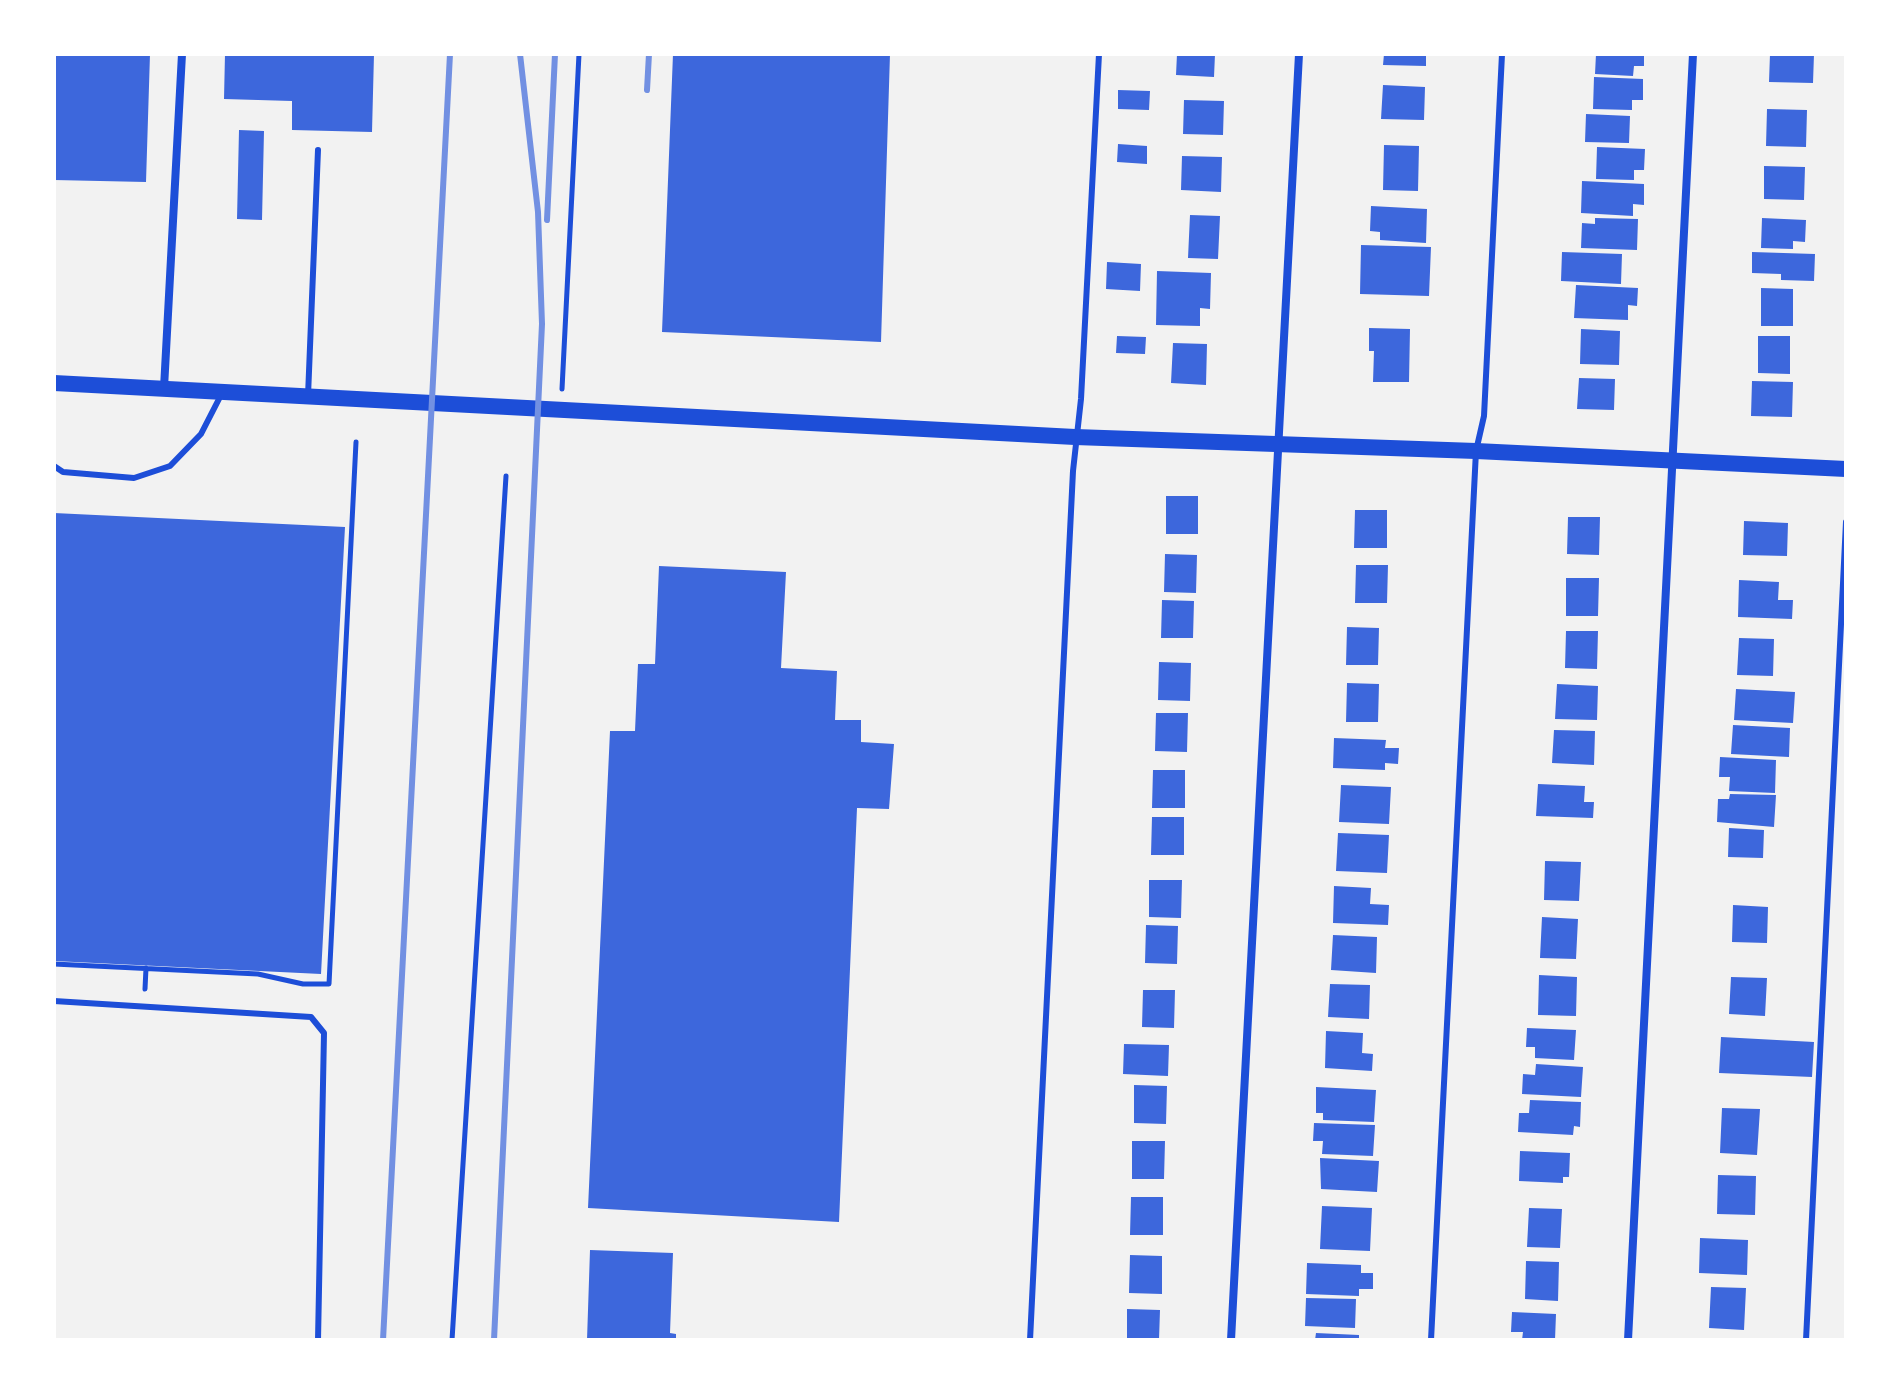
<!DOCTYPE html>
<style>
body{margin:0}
#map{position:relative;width:1900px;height:1394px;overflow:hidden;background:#f2f2f2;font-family:Rubik,sans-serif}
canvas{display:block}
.frame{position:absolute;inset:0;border:56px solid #fff;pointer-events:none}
</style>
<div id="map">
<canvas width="1900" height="1394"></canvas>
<div class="frame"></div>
</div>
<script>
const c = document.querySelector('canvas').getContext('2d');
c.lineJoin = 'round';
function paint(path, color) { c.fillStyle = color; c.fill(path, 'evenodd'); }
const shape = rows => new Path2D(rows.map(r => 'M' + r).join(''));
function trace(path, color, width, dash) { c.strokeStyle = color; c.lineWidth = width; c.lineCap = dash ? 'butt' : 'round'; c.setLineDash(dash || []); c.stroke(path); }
const building = shape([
 [54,54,150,54,146,182,54,180],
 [225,54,374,54,372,132,292,130,292,101,224,99],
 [673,54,890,54,881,342,662,332],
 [1177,54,1215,54,1214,77,1176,75],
 [1384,54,1426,54,1426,66,1383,65],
 [1596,54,1644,54,1644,66,1634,66,1633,76,1595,74],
 [1770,54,1814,54,1813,83,1769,82],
 [1594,77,1643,79,1643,100,1632,100,1632,110,1593,109],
 [1383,85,1425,87,1424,120,1381,119],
 [1118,90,1150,91,1149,110,1118,109],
 [1184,100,1224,101,1223,135,1183,134],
 [1767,109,1807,110,1806,147,1766,146],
 [1586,114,1630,116,1629,143,1585,142],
 [239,130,264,131,262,220,237,219],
 [1118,144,1147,146,1147,164,1117,162],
 [1384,145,1419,146,1418,191,1383,190],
 [1597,147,1645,149,1644,170,1634,170,1634,180,1596,179],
 [1182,156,1222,157,1221,192,1181,190],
 [1764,166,1805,167,1804,200,1764,199],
 [1582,181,1644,184,1644,205,1633,204,1633,216,1581,213],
 [1371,206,1427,209,1426,243,1380,240,1380,232,1370,231],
 [1190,215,1220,216,1218,259,1188,258],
 [1595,218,1638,219,1637,250,1581,248,1582,223,1595,224],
 [1762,218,1806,220,1805,242,1793,241,1793,249,1761,248],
 [1361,245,1431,247,1429,296,1360,294],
 [1562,252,1622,254,1621,284,1561,281],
 [1752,252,1815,254,1814,281,1781,280,1781,274,1752,273],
 [1107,262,1141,264,1140,291,1106,289],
 [1157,271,1211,273,1210,309,1200,308,1200,326,1156,325],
 [1576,285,1638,288,1637,306,1628,305,1628,320,1574,318],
 [1761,288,1793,289,1793,326,1761,326],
 [1369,328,1410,329,1409,382,1373,382,1374,351,1369,351],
 [1581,329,1620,331,1619,365,1580,364],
 [1117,336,1146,337,1145,354,1116,353],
 [1758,336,1790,336,1790,374,1758,373],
 [1173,343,1207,344,1206,385,1171,383],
 [1579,378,1615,379,1614,410,1577,409],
 [1752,381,1793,382,1792,417,1751,416],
 [1166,496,1198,496,1198,534,1166,534],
 [1355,510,1387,510,1387,548,1354,548],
 [54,513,345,527,321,974,54,961],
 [1568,517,1600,517,1599,555,1567,554],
 [1744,521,1788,523,1787,556,1743,555],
 [1165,554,1197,555,1196,593,1164,592],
 [1356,565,1388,565,1387,603,1355,603],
 [659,566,786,572,781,668,837,671,835,720,861,720,861,742,894,744,889,809,857,808,839,1222,588,1208,610,731,635,731,638,664,655,664],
 [1566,578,1599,578,1598,616,1566,616],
 [1739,580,1779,582,1778,600,1793,600,1792,619,1738,617],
 [1162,600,1194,601,1193,638,1161,638],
 [1347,627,1379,628,1378,665,1346,665],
 [1566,631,1598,631,1597,669,1565,668],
 [1739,638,1774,639,1773,676,1737,675],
 [1159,662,1191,663,1190,701,1158,700],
 [1347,683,1379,684,1378,722,1346,722],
 [1557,684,1598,686,1597,720,1555,719],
 [1736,689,1795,692,1793,723,1734,720],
 [1156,713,1188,713,1187,752,1155,751],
 [1733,725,1790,728,1789,757,1731,754],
 [1554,730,1595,731,1594,765,1552,763],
 [1334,738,1386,740,1385,748,1399,748,1398,764,1385,763,1385,770,1333,768],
 [1720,757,1776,760,1775,793,1729,791,1730,777,1719,777],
 [1153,770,1185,770,1185,808,1152,808],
 [1538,784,1585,786,1584,802,1594,802,1593,818,1536,816],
 [1341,785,1391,787,1389,824,1339,822],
 [1730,794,1776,795,1774,827,1717,822,1718,799,1729,799],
 [1152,817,1184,817,1184,855,1151,855],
 [1729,828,1764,830,1763,858,1728,857],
 [1338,833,1389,835,1387,873,1336,871],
 [1545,861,1581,862,1579,901,1544,900],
 [1149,880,1182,880,1181,918,1149,917],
 [1334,886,1371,888,1370,904,1389,905,1388,925,1333,923],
 [1733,905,1768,907,1767,943,1732,942],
 [1542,917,1578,919,1576,959,1540,958],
 [1146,925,1178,926,1177,964,1145,963],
 [1333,935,1377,937,1376,973,1331,970],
 [1539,975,1577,977,1576,1016,1538,1015],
 [1731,977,1767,978,1765,1016,1729,1014],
 [1330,984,1370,985,1369,1019,1328,1017],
 [1143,990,1175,990,1174,1028,1142,1027],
 [1527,1028,1576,1030,1574,1060,1535,1058,1535,1047,1526,1047],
 [1326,1031,1363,1033,1362,1053,1373,1054,1372,1071,1325,1068],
 [1721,1037,1814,1042,1812,1077,1719,1073],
 [1124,1044,1169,1045,1168,1076,1123,1074],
 [1536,1064,1583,1067,1581,1097,1522,1094,1523,1074,1535,1075],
 [1134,1085,1167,1086,1166,1124,1134,1123],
 [1316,1087,1376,1090,1374,1122,1323,1120,1323,1113,1316,1113],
 [1530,1100,1581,1102,1580,1127,1574,1126,1573,1135,1518,1132,1519,1113,1529,1113],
 [1722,1108,1760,1109,1757,1155,1720,1153],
 [1314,1123,1375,1125,1373,1156,1322,1154,1323,1141,1313,1141],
 [1132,1141,1165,1141,1164,1179,1132,1179],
 [1520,1151,1570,1153,1569,1177,1563,1177,1563,1183,1519,1181],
 [1320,1158,1379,1161,1377,1192,1321,1189],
 [1718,1175,1756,1176,1755,1215,1717,1214],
 [1131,1197,1163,1197,1163,1235,1130,1235],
 [1322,1206,1372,1208,1370,1251,1320,1249],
 [1529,1208,1562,1209,1560,1248,1527,1247],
 [1700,1238,1748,1240,1747,1275,1699,1273],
 [590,1250,673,1253,670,1333,676,1334,676,1340,587,1340],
 [1130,1255,1162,1256,1162,1294,1129,1293],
 [1526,1261,1559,1262,1558,1301,1525,1299],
 [1307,1263,1361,1265,1361,1273,1373,1273,1373,1289,1359,1289,1359,1296,1306,1294],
 [1711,1287,1746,1288,1744,1330,1709,1328],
 [1306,1298,1356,1299,1355,1328,1305,1326],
 [1127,1309,1160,1310,1159,1340,1127,1340],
 [1512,1312,1556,1314,1555,1340,1522,1340,1523,1332,1511,1332],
 [1316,1333,1359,1335,1359,1340,1315,1340]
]);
const path = shape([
 [562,389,579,54],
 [54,964,258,974,303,984,329,984,356,442],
 [145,989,146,968],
 [452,1340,506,476]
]);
const service = shape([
 [308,396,318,150],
 [54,466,63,472,134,478,170,466,201,434,221,395],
 [54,1001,311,1017,324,1033,318,1340],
 [1030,1340,1073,471,1081,399,1099,54],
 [1431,1340,1476,451,1484,416,1502,54],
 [1806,1340,1846,522]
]);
const minor = shape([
 [164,388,182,54],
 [1231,1340,1299,54],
 [1628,1340,1693,54]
]);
const secondary = shape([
 [54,383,1075,437,1476,451,1846,469]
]);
const rail = shape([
 [647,90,649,54],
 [547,220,555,54],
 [383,1340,450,54],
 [494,1340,542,324,538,212,520,54]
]);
paint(building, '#3d67dc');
trace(path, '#1d4ed8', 5);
trace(service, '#1d4ed8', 6);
trace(minor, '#1d4ed8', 8);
trace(secondary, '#1d4ed8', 16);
trace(rail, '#7290e2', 6);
</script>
